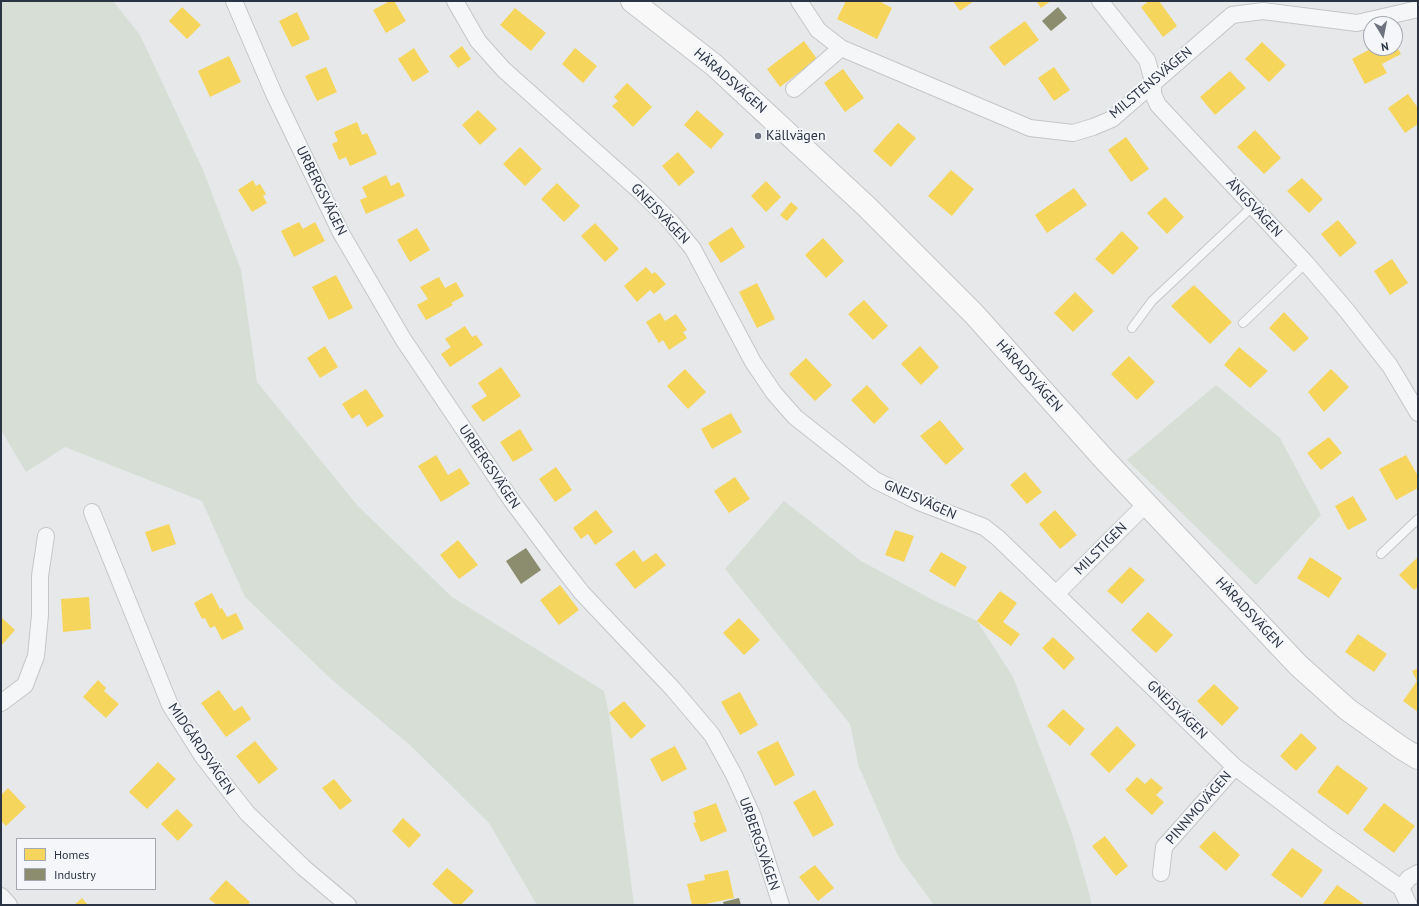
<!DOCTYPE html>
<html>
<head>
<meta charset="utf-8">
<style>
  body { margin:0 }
  #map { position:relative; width:1419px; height:906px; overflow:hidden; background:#e6e8ea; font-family:"PT Sans",sans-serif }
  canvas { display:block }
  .frame { position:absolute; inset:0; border:2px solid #2b3445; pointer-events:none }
  .legend { position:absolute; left:16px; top:838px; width:140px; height:52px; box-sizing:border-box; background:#f4f6f9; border:1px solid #a4a8b1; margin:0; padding:5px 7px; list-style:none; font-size:12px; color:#2b3445 }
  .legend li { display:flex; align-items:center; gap:8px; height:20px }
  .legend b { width:20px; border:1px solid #a4a8b1 }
  .north { position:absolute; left:1363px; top:16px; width:40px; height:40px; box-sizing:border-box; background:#f4f6f9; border:1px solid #a4a8b1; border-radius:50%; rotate:170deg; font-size:11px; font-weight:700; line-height:16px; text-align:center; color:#2b3445 }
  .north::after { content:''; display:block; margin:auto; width:14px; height:18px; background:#6c737f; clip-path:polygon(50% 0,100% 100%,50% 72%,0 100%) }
</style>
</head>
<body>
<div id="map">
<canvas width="1419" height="906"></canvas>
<div class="frame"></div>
<ul class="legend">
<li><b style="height:11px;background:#f6d55c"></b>Homes</li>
<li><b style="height:11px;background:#8c8c6e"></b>Industry</li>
</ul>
<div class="north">N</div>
</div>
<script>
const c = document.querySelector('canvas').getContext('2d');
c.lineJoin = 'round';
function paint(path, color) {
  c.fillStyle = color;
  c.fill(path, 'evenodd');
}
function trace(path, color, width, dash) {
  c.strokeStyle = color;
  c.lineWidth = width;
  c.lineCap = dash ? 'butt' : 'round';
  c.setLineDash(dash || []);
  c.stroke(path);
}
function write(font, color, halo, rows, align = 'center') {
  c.font = font + ' "PT Sans",sans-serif';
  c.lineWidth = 4;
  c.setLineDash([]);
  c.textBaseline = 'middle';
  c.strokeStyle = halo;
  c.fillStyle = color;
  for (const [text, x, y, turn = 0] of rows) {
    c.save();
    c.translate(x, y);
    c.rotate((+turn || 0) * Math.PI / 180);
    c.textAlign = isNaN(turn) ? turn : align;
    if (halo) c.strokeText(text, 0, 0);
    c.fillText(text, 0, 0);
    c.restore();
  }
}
paint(new Path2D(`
  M1 1H113L140 35 203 170 241 270 257 382 357 505 452 597 604 691 609 714 634 905H537L489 823 411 746 330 678 245 597 202 501 65 447 26 472 1 430Z
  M1216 385 1280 438 1321 515 1256 585 1127 460Z
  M784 501 861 561 933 600 977 621 1013 677 1071 830 1090 896 1091 905H934L898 856 859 767 850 724 725 569Z`), '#d6ded6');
paint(new Path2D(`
  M390 1H394L406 21 386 33 373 10Z
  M846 1H879L892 8 877 39 837 19Z
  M953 1H974L960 11Z
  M1036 1H1051L1041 8Z
  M1149 1H1159L1177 26 1163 37 1141 7Z
  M182 7 201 25 187 39 169 21Z
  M515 8 546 33 531 51 500 25Z
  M297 12 310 39 292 47 279 21Z
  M1025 21 1039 40 1004 66 989 47Z
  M804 41 817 59 780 87 767 69Z
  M1262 42 1286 65 1269 82 1245 59Z
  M1395 44 1401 54 1382 64 1387 73 1365 84 1352 59 1372 48H1395Z
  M462 46 471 59 458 68 449 56Z
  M414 48 429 72 413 82 398 59Z
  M575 48 597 66 583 83 562 64Z
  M229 56 241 82 210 97 198 71Z
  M326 67 337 92 317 101 305 76Z
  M1054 67 1070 90 1054 101 1038 78Z
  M843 69 864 98 845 112 824 83Z
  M1230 71 1246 88 1215 115 1200 97Z
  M627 83 652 107 633 127 612 106 618 101 614 97Z
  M1408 94 1418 108V124L1405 133 1388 108Z
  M478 110 497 129 480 145 462 125Z
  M697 110 724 134 711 149 684 125Z
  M357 122 362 135 367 133 377 154 350 166 346 157 339 160 332 144 338 141 334 132Z
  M898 123 916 138 891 167 873 151Z
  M1255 130 1281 158 1264 174 1237 147Z
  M1126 137 1149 169 1131 182 1108 150Z
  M520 147 542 169 525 186 503 164Z
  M678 152 695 172 679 186 662 166Z
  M951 170 974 189 952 216 928 196Z
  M386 175 391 186 399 182 405 196 366 214 360 200 367 197 362 187Z
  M1302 178 1323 199 1309 213 1287 191Z
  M253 180 256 186 260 184 266 194 263 196 267 203 252 212 238 190Z
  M766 181 781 197 766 212 751 196Z
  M557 183 580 206 564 222 541 199Z
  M1074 188 1087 205 1047 233 1035 215Z
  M1165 197 1184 217 1167 234 1147 213Z
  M791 202 798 208 787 221 780 215Z
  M1338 220 1357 243 1340 257 1321 234Z
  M299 222 303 229 315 222 325 241 294 257 281 231Z
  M595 223 619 249 605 262 581 236Z
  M732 227 745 247 721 263 708 243Z
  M417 228 430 250 410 262 397 240Z
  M1122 231 1139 248 1113 275 1095 259Z
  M823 238 844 261 826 278 805 255Z
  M1392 259 1408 283 1390 295 1374 271Z
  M646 267 652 274 655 272 666 284 654 294 650 290 637 302 624 286Z
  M336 275 353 308 329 320 312 287Z
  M439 277 445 288 456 282 464 296 451 303 453 305 426 320 417 305 428 299 420 287Z
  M757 283 775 319 757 328 739 292Z
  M1194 285 1232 322 1210 344 1171 306Z
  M1075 292 1094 311 1073 332 1054 313Z
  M864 300 888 326 873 340 848 314Z
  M1284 312 1309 338 1294 352 1269 328Z
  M660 313 665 321 676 314 687 330 683 332 687 338 669 350 663 340 659 343 646 322Z
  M465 326 472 337 476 335 483 345 450 367 441 354 451 347 445 339Z
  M325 346 338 367 320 378 307 358Z
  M920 346 939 367 921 385 901 364Z
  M1239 347 1268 371 1250 388 1224 365Z
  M1129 356 1155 382 1137 400 1111 374Z
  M806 358 832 385 815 401 789 374Z
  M501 367 521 396 483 422 471 406 487 396 478 383Z
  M685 369 706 392 688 409 667 386Z
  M1331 369 1349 387 1324 412 1308 392Z
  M867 385 889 409 874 424 851 400Z
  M366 389 384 416 367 427 359 414 352 419 342 404Z
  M731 413 742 432 712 449 701 429Z
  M940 420 964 449 946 465 920 436Z
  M520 429 533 450 513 462 500 442Z
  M1329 437 1342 453 1321 470 1307 453Z
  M436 455 448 475 460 468 470 484 441 502 418 466Z
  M1406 455 1418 476V488L1396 500 1379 469Z
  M556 467 572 490 555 502 539 479Z
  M1025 472 1042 492 1027 504 1010 485Z
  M735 477 750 499 729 513 714 491Z
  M1353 496 1367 520 1348 530 1335 506Z
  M596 510 613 532 595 545 588 534 581 539 573 528Z
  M1055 510 1077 535 1060 549 1039 524Z
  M169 524 176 544 152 552 145 532Z
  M895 530 914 536 904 562 885 555Z
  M458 540 478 565 459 579 440 555Z
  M634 550 643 562 656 553 666 565 635 589 615 564Z
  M941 552 967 567 955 587 929 571Z
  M1310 557 1342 578 1329 598 1297 578Z
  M1418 557V587L1414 590 1399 575Z
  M1130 567 1145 580 1122 604 1107 591Z
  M560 585 579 610 559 625 540 600Z
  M1000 591 1017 603 1003 622 1020 634 1011 646 977 621Z
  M212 593 220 609 222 608 227 617 236 613 244 629 222 640 215 626 210 628 205 618 202 619 194 603Z
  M89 597 91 629 63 632 61 599Z
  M1148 612 1173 635 1156 653 1131 630Z
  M1 617 15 630 1 646Z
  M739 618 760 640 744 655 723 633Z
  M1358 634 1387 654 1374 672 1345 652Z
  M1053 637 1075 658 1064 670 1042 648Z
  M1418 668V712L1403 701 1417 681 1412 671Z
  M98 680 106 688 104 691 119 704 106 718 83 697Z
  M1214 684 1239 708 1222 726 1197 701Z
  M219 690 234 711 242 706 251 719 226 737 201 703Z
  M740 692 758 725 740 735 721 702Z
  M624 701 646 726 631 739 609 713Z
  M1063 709 1085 729 1070 746 1047 726Z
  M1117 726 1136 745 1109 773 1090 754Z
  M1301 733 1317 748 1296 771 1280 756Z
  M255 741 278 769 259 784 236 756Z
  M778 741 795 775 775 786 757 752Z
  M675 746 687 769 662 782 650 759Z
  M158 762 176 779 147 809 129 792Z
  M1337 765 1368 788 1348 815 1317 792Z
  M1137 777 1145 784 1151 778 1163 788 1156 795 1164 802 1152 815 1125 790Z
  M334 779 352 801 340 810 322 788Z
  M8 788 26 807 6 826 1 821V795Z
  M815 790 834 825 813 837 793 802Z
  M716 803 727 831 701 842 693 823 696 822 693 812Z
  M1384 803 1415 826 1394 853 1363 830Z
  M177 809 193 825 178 841 161 824Z
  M403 818 421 835 409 848 392 831Z
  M1214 831 1240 855 1226 871 1199 847Z
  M1105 836 1128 866 1116 876 1092 846Z
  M1292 848 1323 870 1302 898 1271 875Z
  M815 865 834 888 818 901 799 877Z
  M447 868 474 891 461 905H455L432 884Z
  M728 870 734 898 701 905H692L687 884 705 880 704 875Z
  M226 880 250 902 248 905H217L209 899Z
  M1337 885 1353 896 1365 905H1322Z
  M82 898 88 905H74Z`), '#f6d55c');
paint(new Path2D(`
  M1058 7 1067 18 1051 31 1042 21Z
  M526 548 541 570 521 584 506 561Z
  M739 898 741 905H724L723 902Z`), '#8c8c6e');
const lane = new Path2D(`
  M1243 323 1306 263
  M1132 328 1152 301 1252 207
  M1381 554 1418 519`);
const street = new Path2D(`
  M234 1 274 94 341 233 403 339 512 501 557 561 582 593 673 689 712 735 734 775 753 817 781 905
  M455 1 478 41 504 70 642 193 671 222 693 249 753 362 774 393 795 417 875 480 919 502 984 527 998 538 1235 767 1324 834 1401 888 1409 905
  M799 1 818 30 841 48 1030 128 1073 133 1093 127 1112 119 1232 15 1263 11 1357 23 1418 9
  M1100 1 1147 60 1153 81V94L1158 105 1306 263 1347 311 1390 366 1418 413
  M794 89 841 48
  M92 512 170 705 203 757 247 813 304 868 348 905
  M1056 594 1146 504
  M1 703 25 685 36 656 40 615V576L46 536
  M1161 873 1164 847 1235 767
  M1401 888 1409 878 1418 873
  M1 896 9 905`);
const secondary = new Path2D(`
  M632 1 714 65 867 207 974 314 1103 458 1298 665 1347 709 1400 747 1418 758`);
trace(lane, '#c4c6c8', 10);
trace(street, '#c4c6c8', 18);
trace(secondary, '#c4c6c8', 24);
trace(lane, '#f5f6f7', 8);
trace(street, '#f5f6f7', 16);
trace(secondary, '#f8f8f8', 22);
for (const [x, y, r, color] of [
  [758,136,4,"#6c737f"]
]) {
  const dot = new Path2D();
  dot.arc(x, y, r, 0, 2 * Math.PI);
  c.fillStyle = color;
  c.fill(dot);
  trace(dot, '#f4f6f9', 1.5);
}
write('14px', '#2b3445', '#f4f6f9', [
  ["HÄRADSVÄGEN",730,81,41],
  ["MILSTENSVÄGEN",1151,83,-40],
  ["URBERGSVÄGEN",321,191,64],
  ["ÄNGSVÄGEN",1254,208,47],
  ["GNEJSVÄGEN",660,214,46],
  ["HÄRADSVÄGEN",1029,376,48],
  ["URBERGSVÄGEN",489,467,56],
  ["GNEJSVÄGEN",920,500,24],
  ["MILSTIGEN",1101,549,-45],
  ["HÄRADSVÄGEN",1249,613,47],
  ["GNEJSVÄGEN",1177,710,44],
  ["MIDGÅRDSVÄGEN",201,749,56],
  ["PINNMOVÄGEN",1199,808,-49],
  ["URBERGSVÄGEN",759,844,71]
]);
write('14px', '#2b3445', '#f4f6f9', [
  ["Källvägen",766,136]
], 'left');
</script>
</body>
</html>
